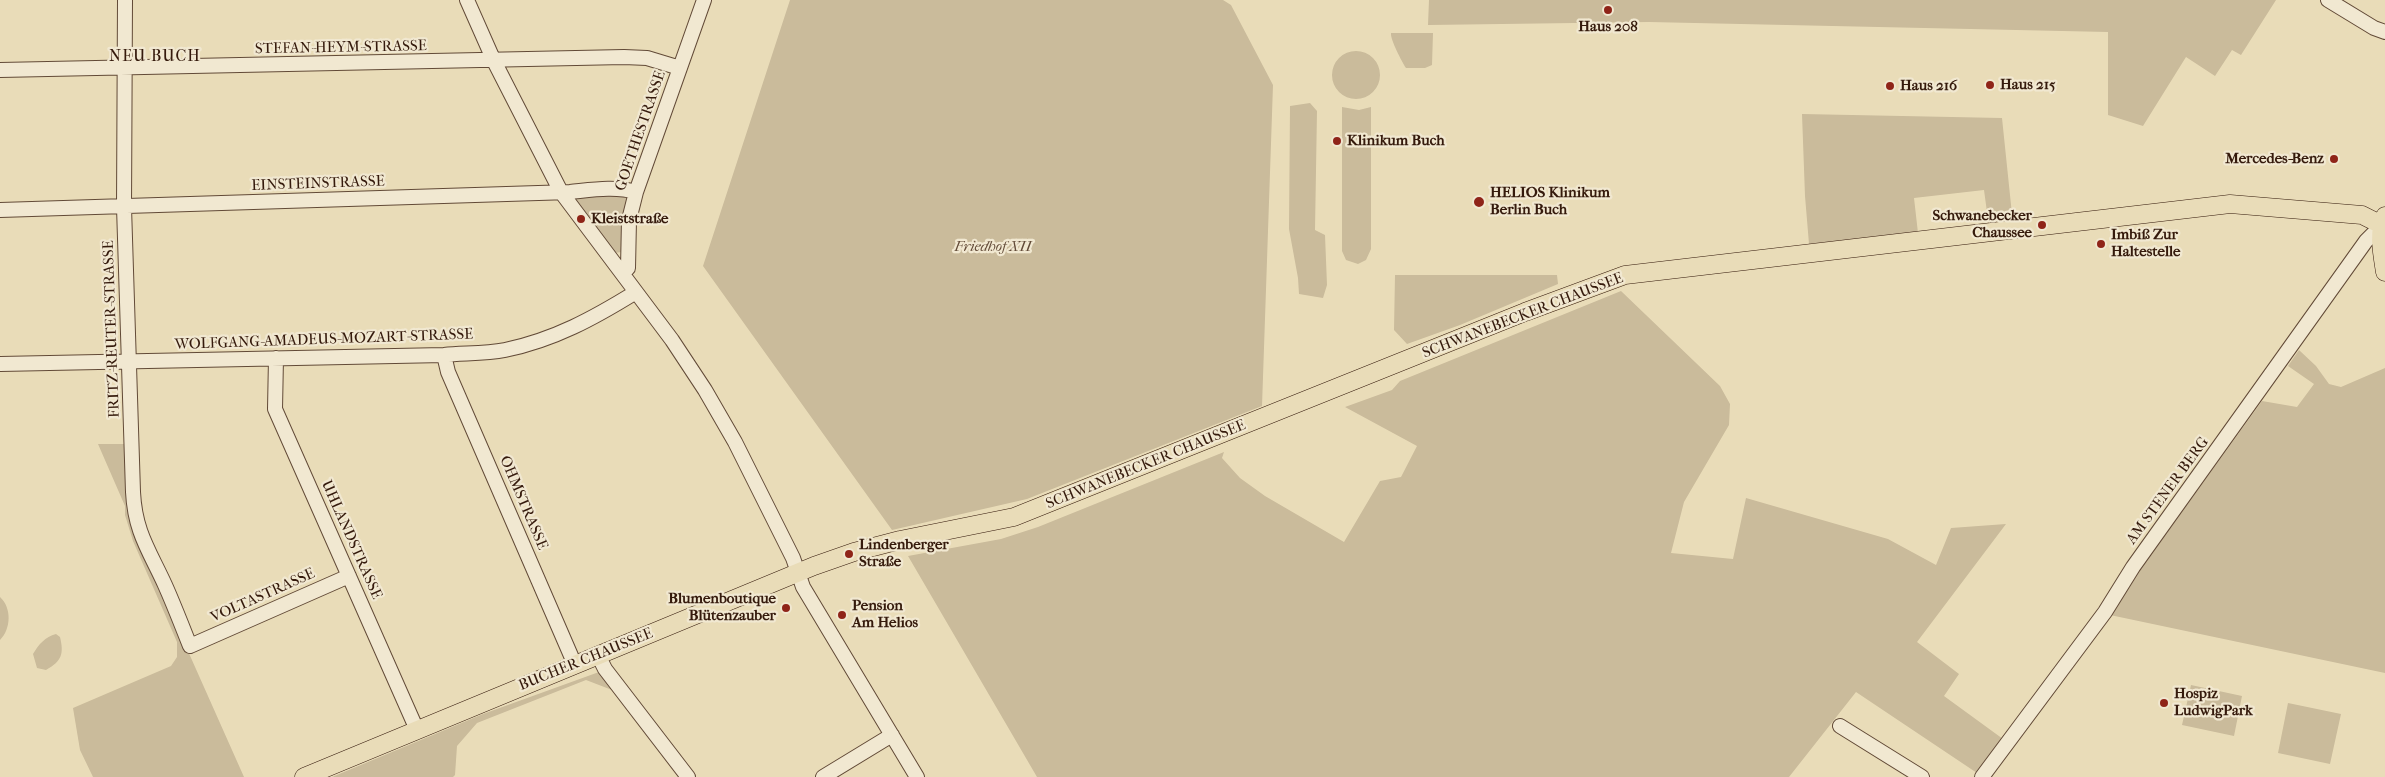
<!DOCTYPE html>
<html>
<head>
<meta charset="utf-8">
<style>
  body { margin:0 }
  canvas { display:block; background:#e9dcb8 }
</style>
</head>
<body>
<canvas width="2385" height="777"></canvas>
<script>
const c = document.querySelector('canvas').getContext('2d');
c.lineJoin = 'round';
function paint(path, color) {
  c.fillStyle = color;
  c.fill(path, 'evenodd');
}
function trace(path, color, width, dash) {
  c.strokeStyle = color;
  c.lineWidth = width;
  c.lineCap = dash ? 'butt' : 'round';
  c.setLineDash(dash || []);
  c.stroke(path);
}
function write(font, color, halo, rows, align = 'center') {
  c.font = font + ' "IM FELL French Canon",serif';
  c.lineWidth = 4.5;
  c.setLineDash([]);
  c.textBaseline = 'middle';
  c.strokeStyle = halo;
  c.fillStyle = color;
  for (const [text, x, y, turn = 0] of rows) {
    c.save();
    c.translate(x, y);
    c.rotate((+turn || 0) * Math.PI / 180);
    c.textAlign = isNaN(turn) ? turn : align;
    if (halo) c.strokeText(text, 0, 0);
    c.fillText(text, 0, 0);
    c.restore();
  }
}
paint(new Path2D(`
  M790 0H1223L1231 5 1273 85 1262 406 1027 499 892 530 703 266Z
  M1429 0H2276L2241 55 2232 50 2215 76 2186 57 2143 126 2108 115V21V32L1649 22 1428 25Z
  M1391 33H1433L1432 65 1425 68H1406C1402 62 1390 39 1391 33Z
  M1332 75a24 24 0 1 1 48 0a24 24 0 1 1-48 0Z
  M1310 103 1317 111 1315 230 1325 235 1327 285 1323 298 1299 294 1298 278 1289 229 1290 106Z
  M1342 107 1359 110 1371 107V249L1366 260 1358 264 1346 260 1342 251Z
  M1802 114 2002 118 2013 224 1989 227 1984 190 1914 198 1918 233 1809 244 1805 196Z
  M633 193 622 252 614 253 575 199 576 197Z
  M1395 275H1557L1558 284 1460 325 1407 344 1394 330Z
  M1621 291 1720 386 1730 404 1729 425 1684 502 1671 553 1733 559 1746 498 1888 539 1936 565 1951 528 2006 524 1917 642 1959 674 1944 696 2003 739 1977 773 1856 692 1789 777H1037L908 556 1001 539 1038 527 1224 452 1222 458 1240 478 1265 496 1344 542 1380 481 1401 477 1417 446 1345 407 1392 390 1400 381Z
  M2299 350 2316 366 2329 384 2341 387 2385 368V673L2110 615 2138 573 2262 401 2297 407 2314 384 2288 366Z
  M98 444H128L135 532 244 777H93L80 750 73 708 171 666 177 657V642L133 541 125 515V506Z
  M0 597C12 608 11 629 0 640Z
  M56 634 60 637C64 654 62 661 46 670L37 668 33 654C39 644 45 637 56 634Z
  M599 672 612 690 586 680 477 723 457 746 455 775 453 777H332L483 714Z
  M2191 685 2242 696 2234 736 2182 725Z
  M2288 703 2341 714 2330 764 2278 753Z`), '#cabb9b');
const minor = new Path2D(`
  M125 0 124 207 133 492C135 532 149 550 165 585 174 605 182 626 190 646L349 576
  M467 0 494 61 561 192 672 340 705 390 735 442 793 558 803 587 917 777
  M2328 0 2374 28 2385 32
  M0 70 624 57 647 58 680 68
  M0 210 570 192C591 190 615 186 636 192
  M622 273 628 268 629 220 636 192 704 0
  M444 355 448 372 575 665
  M276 358 275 409 417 730
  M0 364 444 355C463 353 485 354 505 350 554 340 594 318 636 292
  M598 655 605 669 688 777
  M1840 726 1922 777
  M823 777 892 735
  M1982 777 2105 612 2133 567 2366 241 2382 225`);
const major = new Path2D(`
  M2385 216C2378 234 2382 253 2385 272
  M304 777 814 566 854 552 900 540 1014 517 1525 312 1625 275 2230 204 2362 215 2382 225`);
trace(minor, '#624a37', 16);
trace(major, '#351a0c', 19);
trace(minor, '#f1e8d1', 14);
trace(major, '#e9dcb8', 18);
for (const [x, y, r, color] of [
  [1608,10,5,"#8f2418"],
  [1990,85,5,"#8f2418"],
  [1890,86,5,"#8f2418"],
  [1337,141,5,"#8f2418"],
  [2334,159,5,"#8f2418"],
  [1479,202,6,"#8f2418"],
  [581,219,5,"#8f2418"],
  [2042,225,5,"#8f2418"],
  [2101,244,5,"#8f2418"],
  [849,554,5,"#8f2418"],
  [786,608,5,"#8f2418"],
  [842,615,5,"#8f2418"],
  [2164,703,5,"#8f2418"]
]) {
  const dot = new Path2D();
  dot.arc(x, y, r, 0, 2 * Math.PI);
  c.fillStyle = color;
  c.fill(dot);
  trace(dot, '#f1e8d1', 2);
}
write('bold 15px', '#351a0c', '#f1e8d1', [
  ["Haus 208",1608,27,"center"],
  ["Haus 215",2000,85],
  ["Haus 216",1900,86],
  ["Klinikum Buch",1347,141],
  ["Mercedes-Benz",2324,159,"right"],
  ["HELIOS Klinikum",1490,193],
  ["Berlin Buch",1490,210],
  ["Schwanebecker",2032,216,"right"],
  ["Chaussee",2032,233,"right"],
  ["Kleiststraße",591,219],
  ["Imbiß Zur",2111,235],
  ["Haltestelle",2111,252],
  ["Lindenberger",859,545],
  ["Straße",859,562],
  ["Blumenboutique",776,599,"right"],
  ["Blütenzauber",776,616,"right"],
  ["Pension",852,606],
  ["Am Helios",852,623],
  ["Hospiz",2174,694],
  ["LudwigPark",2174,711]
], 'left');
write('15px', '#351a0c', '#f1e8d1', [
  ["STEFAN-HEYM-STRASSE",341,48,-1],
  ["GOETHESTRASSE",641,131,-71],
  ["EINSTEINSTRASSE",318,184,-2],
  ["SCHWANEBECKER CHAUSSEE",1523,316,-21],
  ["FRITZ-REUTER-STRASSE",112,329,-92],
  ["WOLFGANG-AMADEUS-MOZART-STRASSE",324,340,-2],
  ["SCHWANEBECKER CHAUSSEE",1146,465,-22],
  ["AM STENER BERG",2168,491,-54],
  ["OHMSTRASSE",523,503,67],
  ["UHLANDSTRASSE",351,540,66],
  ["VOLTASTRASSE",263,596,-24],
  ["BUCHER CHAUSSEE",586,660,-22]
]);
write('italic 15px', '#624a37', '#f1e8d1', [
  ["Friedhof XII",993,247]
]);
c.letterSpacing = '1px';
write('16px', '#351a0c', '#f1e8d1', [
  ["NEU BUCH",155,57]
]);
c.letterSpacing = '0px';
</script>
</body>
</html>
